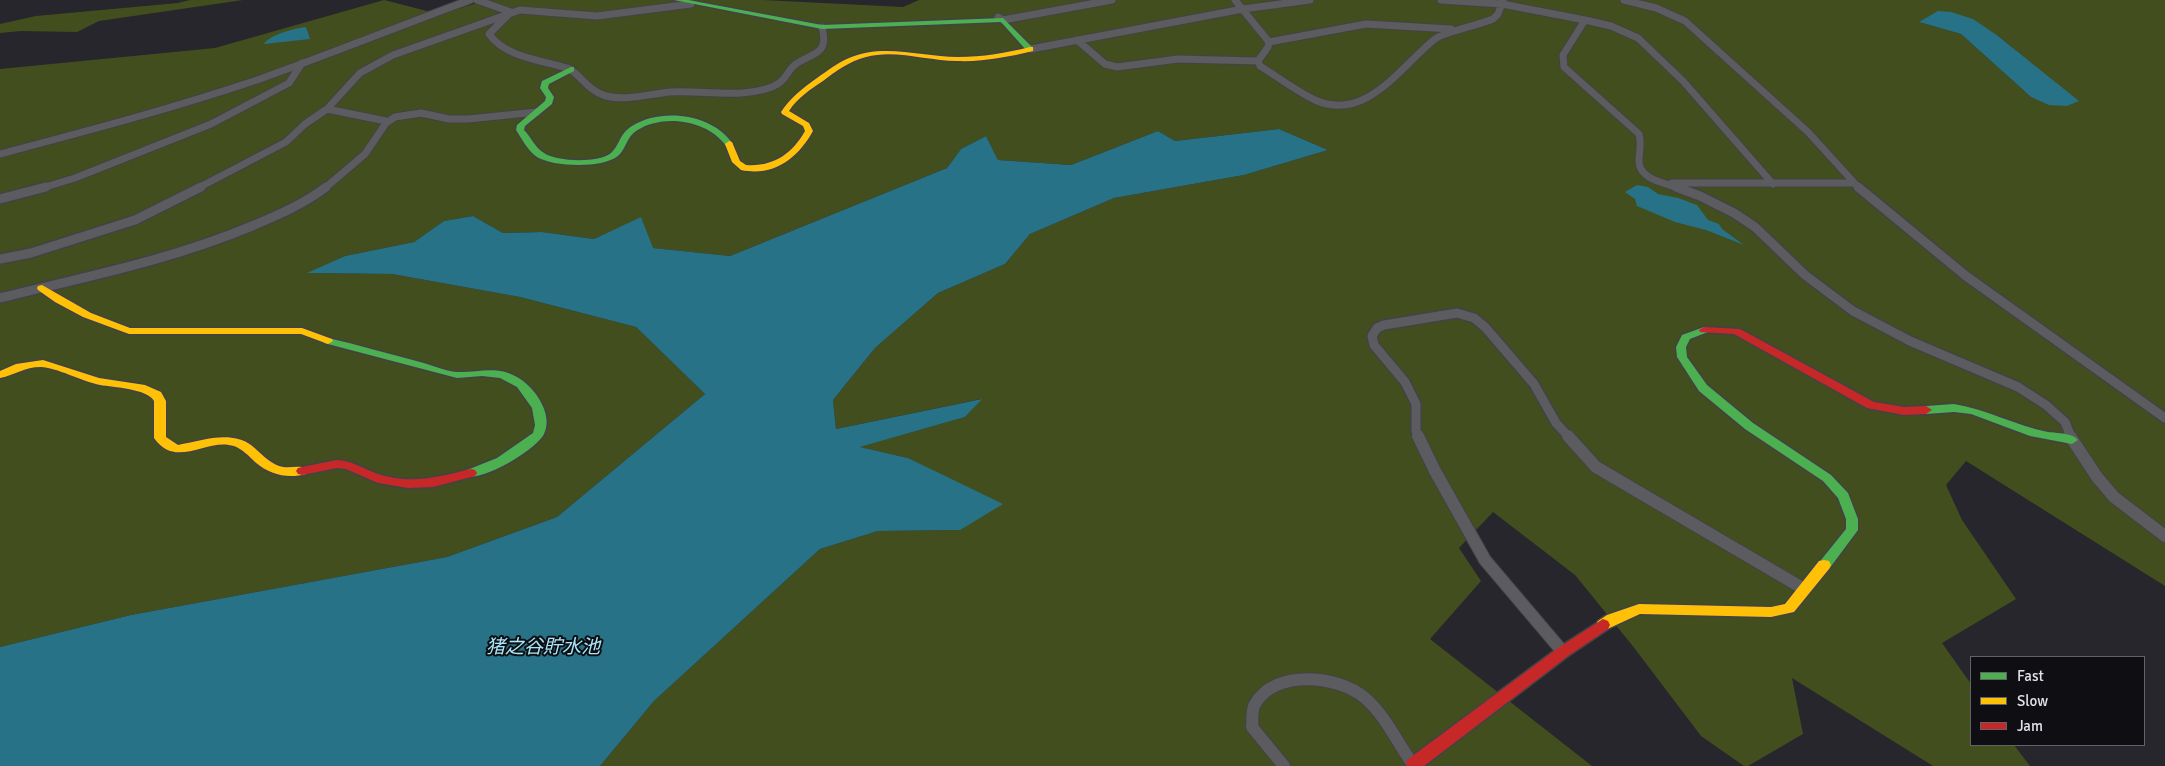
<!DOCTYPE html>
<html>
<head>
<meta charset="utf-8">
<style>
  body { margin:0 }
  #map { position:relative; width:2165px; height:766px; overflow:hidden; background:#27262d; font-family:Signika,sans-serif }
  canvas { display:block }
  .legend { position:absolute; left:1970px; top:656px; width:175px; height:90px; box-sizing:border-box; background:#0e0e13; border:1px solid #626269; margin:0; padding:6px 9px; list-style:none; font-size:15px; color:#e1e1e9 }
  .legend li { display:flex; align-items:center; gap:10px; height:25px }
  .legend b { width:25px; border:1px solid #626269 }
</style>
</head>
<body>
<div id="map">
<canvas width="2165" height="766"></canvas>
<ul class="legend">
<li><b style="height:6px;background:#4caf50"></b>Fast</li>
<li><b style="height:6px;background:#ffc107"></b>Slow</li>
<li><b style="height:6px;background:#c62828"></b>Jam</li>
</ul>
</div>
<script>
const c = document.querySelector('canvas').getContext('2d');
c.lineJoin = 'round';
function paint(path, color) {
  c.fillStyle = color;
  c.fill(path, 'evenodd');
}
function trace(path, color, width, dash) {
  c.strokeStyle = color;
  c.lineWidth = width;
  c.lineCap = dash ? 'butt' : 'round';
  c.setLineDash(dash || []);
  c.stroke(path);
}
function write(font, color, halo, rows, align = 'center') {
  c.font = font + ' Signika,"Noto Sans JP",sans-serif';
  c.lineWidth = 4;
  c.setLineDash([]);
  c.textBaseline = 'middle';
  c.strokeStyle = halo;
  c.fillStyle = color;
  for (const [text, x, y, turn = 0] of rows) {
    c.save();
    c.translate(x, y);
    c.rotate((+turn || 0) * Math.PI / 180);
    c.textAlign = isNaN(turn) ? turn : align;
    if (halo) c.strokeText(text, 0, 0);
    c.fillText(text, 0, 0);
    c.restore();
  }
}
paint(new Path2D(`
  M190 0H243L99 21 77 32 21 31 0 33V24L36 16 178 3Z
  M384 0 427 11 457 9 488 0H763L903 7 919 0H2165V586L1966 461 1946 485 1962 520 2016 599 1942 643 1971 684V745H2014L2030 766H1933L1792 678 1803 734 1748 766H1744L1701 736 1632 645 1575 575 1493 512 1459 548 1481 581 1430 639 1592 766H600L654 701 820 549 878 531 960 530 931 470 908 458 859 447 965 417 981 399 836 429 833 400 875 348 938 293 1005 264 1030 234 1114 198 1244 175 1328 150 1279 129 1175 141 1158 131 1071 165 998 160 986 136 961 149 947 168 730 256 652 248 641 218 594 239 542 232 503 233 473 216 444 221 414 242 345 256 309 273 392 274 520 297 636 327 705 394 557 517 447 557 131 615 0 647V69L215 48ZM1919 22 1998 36 2078 101 2031 97 1961 34Z`), '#424e1d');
paint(new Path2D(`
  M1938 11 1951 12 1973 19 1998 36 2079 101 2067 106 2049 105 2031 97 1961 34 1919 22Z
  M306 27 310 39 264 44C269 35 295 28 306 27Z
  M1279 129 1328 150 1244 175 1114 198 1030 234 1005 264 938 293 875 348 833 400 836 429 982 399 965 417 860 447 908 458 1003 504 960 530 878 531 820 549 654 701 600 766H0V647L131 615 447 557 557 517 705 394 636 327 520 297 392 274 307 273 345 256 414 242 444 221 473 216 503 233 542 232 594 239 641 217 653 248 730 256 947 168 961 149 986 136 998 160 1071 165 1158 131 1175 141Z
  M1637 185 1648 187 1658 194 1678 198 1697 205 1708 220 1719 224 1722 229 1744 245 1706 230 1675 222 1637 206 1635 199 1625 192Z`), '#277286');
const streetFar2 = new Path2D(`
  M477 0 511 12
  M1235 0 1269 42 1268 47 1258 61 1260 66C1278 77 1296 91 1315 100 1366 123 1401 66 1435 39 1443 32 1480 25 1493 19L1498 14 1503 0
  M1441 0 1502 4 1585 20 1611 26 1638 38 1683 81 1773 184
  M1624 0 1656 8 1685 21 1808 132 1859 188
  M509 14 489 34C506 58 542 60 567 68 578 71 587 91 606 96 627 101 649 94 670 92 704 90 739 99 772 87 787 81 787 70 796 64 814 52 829 55 822 27
  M998 17 1003 20 1112 0
  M1585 20 1563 55 1564 67 1639 134C1642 144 1639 151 1639 161 1639 180 1666 183 1679 188
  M1077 40 1105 64 1117 67 1178 59 1258 61
  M1269 42 1366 24 1451 29
  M1031 49 1243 9 1310 0
  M327 109 386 121
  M0 154C87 131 174 108 260 79 330 54 400 26 470 0
  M1672 183H1853
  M42 188 75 178 211 124 289 83 302 63
  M198 188 286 142 305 124 327 109 360 73 393 55 520 10 597 16 691 4
  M325 188 365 154 386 123 395 117 421 113 449 119H468L537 112`);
const streetFar1 = new Path2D(`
  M1676 187 1700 196 1734 213 1755 227 1805 275 1853 311 1910 341 2018 387 2046 405 2065 422 2071 437
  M1858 187 1966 276 2165 418
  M0 199 46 187
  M0 259 31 253 135 220 201 187
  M0 298C85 277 171 260 252 226 278 215 304 204 326 187
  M1419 437 1416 431V404L1405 382 1374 345 1372 336 1377 328 1384 325 1457 313 1474 318 1485 327 1534 384 1556 423 1569 437`);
const street = new Path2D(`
  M1418 436 1435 471 1485 560 1563 652
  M1568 436 1596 467 1804 589
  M2070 436 2097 477 2114 497 2165 536
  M1284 766 1252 727C1253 720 1251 711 1255 704 1275 669 1338 675 1365 698 1386 716 1398 744 1414 766`);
const fast = new Path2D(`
  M674 0H688L822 25 1003 18 1034 49 1027 51 1001 22 822 29Z
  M571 67H574V71L549 84 548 88 554 97 552 104 525 126 524 130C531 137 535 148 544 153 557 162 599 163 611 153 620 145 619 134 632 126 662 107 713 114 733 144L729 147 726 146C708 120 663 113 636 131 627 137 626 148 619 155 604 169 553 167 537 157 528 151 522 139 516 130L517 125 545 101 546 97 540 88 542 81Z
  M1704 327 1709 330 1708 332 1690 339 1686 347 1687 357 1707 385 1753 423 1831 475 1848 493 1858 519V530L1829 569 1824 570 1819 569 1817 565 1846 529V519L1838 498 1823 481 1745 429 1699 391 1677 357 1676 347 1682 335Z
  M328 338C359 345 389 354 420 362 432 365 445 371 457 372 478 373 496 365 517 377 534 386 554 414 544 434 537 449 484 481 467 476L465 473 467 470 497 458 533 433 535 425 532 408 517 387 500 378 482 376 457 378 324 343 323 341 324 339Z
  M1954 404C1987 409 2016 426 2048 432 2057 433 2073 433 2078 440L2072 444 2030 436 1971 414 1954 412 1926 414 1920 410 1926 406Z`);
const slow = new Path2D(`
  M1030 47H1033V51C1008 57 983 62 957 61 928 61 895 49 866 57 850 61 836 71 823 81 811 89 797 98 789 111L809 123 813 131C798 158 774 177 741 170L732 162 725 144 729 141 732 142 740 161 746 165C773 167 792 154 805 131L803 126 782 114 781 112C790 98 803 88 817 78 827 71 837 63 849 58 884 43 922 57 958 57 983 57 1006 53 1030 47Z
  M42 285 91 313 130 328H302L332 339 333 341 328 344 301 334H129L83 317 55 302 38 290 37 288 38 286Z
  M43 360 99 378 145 385 161 392 166 401V437L178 445C201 441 230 430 251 445 260 452 268 462 279 466 288 469 297 465 306 468L308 471 306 474C288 479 270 475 255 462 249 456 242 449 234 446 207 437 176 470 154 438V401C148 389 113 387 100 385 84 382 55 367 41 367 24 367 15 375 0 378V371L16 364Z
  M1824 560 1829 561 1831 565 1829 569 1794 612 1771 617 1640 614 1603 631 1598 629 1596 625 1598 621 1607 615 1639 604 1771 607 1785 604 1819 561Z`);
const jam = new Path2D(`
  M1704 327 1740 329 1874 402 1904 407 1926 406 1932 410 1926 414 1904 415 1867 408 1734 334 1700 332 1699 330Z
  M337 460C355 461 368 472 385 476 415 484 442 476 471 469L475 470 477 473 475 476 433 487 408 488 378 483 346 469 337 468 302 475 298 474 296 471 298 468 302 467Z
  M1603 619 1608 621 1610 625 1608 629 1568 656 1424 766H1406L1407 760 1558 648Z`);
trace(streetFar2, '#434247', 9);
trace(streetFar1, '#434247', 12);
trace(street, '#434247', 14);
trace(fast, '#434247', 3);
trace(slow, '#434247', 3);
trace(jam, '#434247', 3);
trace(streetFar2, '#5b5b60', 7);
trace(streetFar1, '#5b5b60', 9);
trace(street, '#5b5b60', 12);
paint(fast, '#4caf50');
paint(slow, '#ffc107');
paint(jam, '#c62828');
write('italic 19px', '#a8e7fa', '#0e0e13', [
  ["猪之谷貯水池",543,648]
]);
</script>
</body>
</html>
